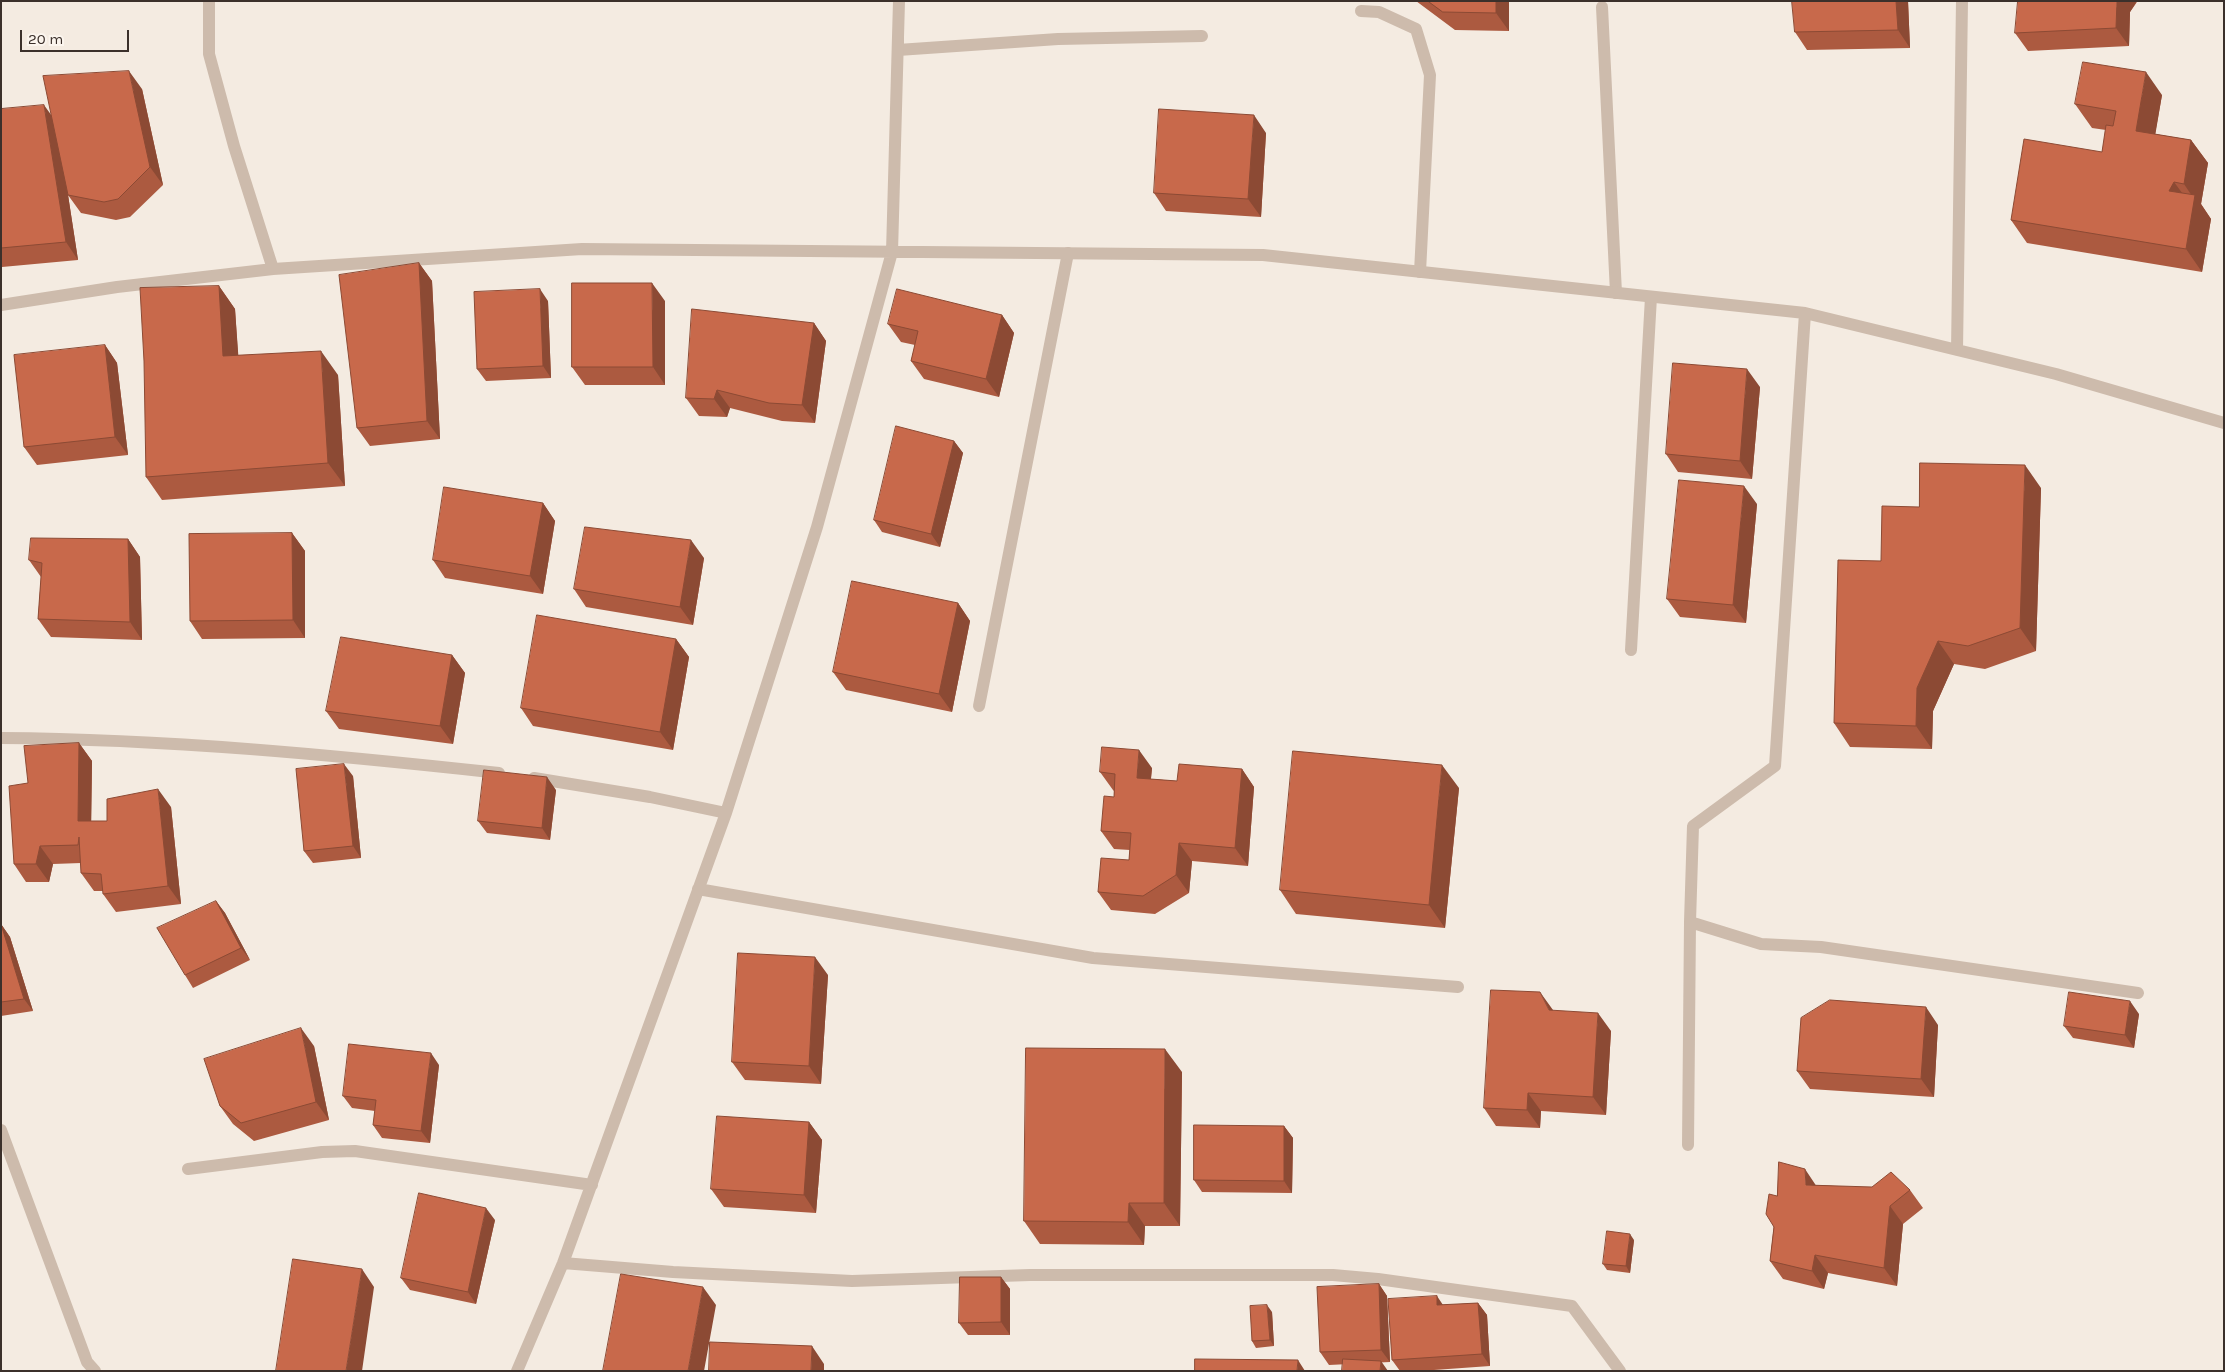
<!DOCTYPE html>
<html>
<head>
<meta charset="utf-8">
<style>
  body { margin:0 }
  #map { position:relative; width:2225px; height:1372px; overflow:hidden; background:#f4ebe1; font-family:Karla,sans-serif }
  canvas { display:block }
  .frame { position:absolute; inset:0; border:2px solid #3b302b; pointer-events:none }
  .scale { position:absolute; left:20px; top:30px; width:109px; height:22px; box-sizing:border-box; border:2px solid #3b302b; border-top:0; padding-left:6px; font-size:15px; line-height:18px; white-space:nowrap; color:#3b302b; -webkit-text-stroke:4px #fbf5ee; paint-order:stroke }
</style>
</head>
<body>
<div id="map">
<canvas width="2225" height="1372"></canvas>
<div class="frame"></div>
<div class="scale">20 m</div>
</div>
<script>
const c = document.querySelector('canvas').getContext('2d');
c.lineJoin = 'round';
function trace(path, color, width, dash) {
  c.strokeStyle = color;
  c.lineWidth = width;
  c.lineCap = dash ? 'butt' : 'round';
  c.setLineDash(dash || []);
  c.stroke(path);
}
function paint(path, color) {
  c.fillStyle = color;
  c.fill(path, 'evenodd');
}
trace(new Path2D(`
  M1602 7 1616 293
  M1361 11 1379 12 1416 29 1430 75 1420 272
  M898 39V50L1058 39 1202 36
  M1631 650 1651 297
  M979 706 1068 253`), '#cdbbac', 12);
trace(new Path2D(`
  M209 1V54L234 146 273 269
  M1 305 117 287 273 269 582 249 1263 255 1805 313 2056 374 2224 423
  M1805 313 1775 766 1693 826 1690 922 1761 944 1821 947 2138 993
  M1957 350 1962 1
  M1 738C168 739 333 755 499 773
  M534 778 650 797 726 813
  M698 889 1093 958 1458 987
  M1 1130 87 1362 95 1371
  M1688 1145 1690 922
  M188 1169 322 1152 355 1151 592 1185
  M563 1263 673 1272 852 1281 1030 1275H1333L1378 1279 1572 1306 1620 1371
  M517 1371 563 1263 726 813 817 527 892 252 899 1`), '#cdbbac', 12);
paint(new Path2D(`
  M1416 1H1509V31L1455 30Z
  M1792 1H1908L1910 48 1807 50 1795 32Z
  M2137 2 2130 12 2129 46 2028 51 2015 33Z
  M142 89 163 185 130 217 116 220 81 213 68 195 78 260 2 267 1 109 51 115Z
  M2162 95 2155 134 2191 140 2208 163 2201 204 2211 219 2202 272 2027 243 2011 220 2102 152 2106 130 2092 128 2075 104Z
  M1266 133 1261 217 1166 211 1154 193Z
  M419 263 432 281 440 439 370 446 357 428Z
  M219 286 235 309 238 355 338 375 345 486 162 500 146 477Z
  M548 301 551 378 486 381 477 369Z
  M665 301V385H585L572 367Z
  M1002 315 1014 333 999 397 924 379 911 361 915 345 901 342 888 324Z
  M814 323 826 341 815 423 782 421 730 408 727 417 699 416 686 398Z
  M105 345 117 363 128 455 37 465 24 447Z
  M1760 387 1752 479 1678 472 1666 454Z
  M954 441 963 453 940 547 882 532 874 520Z
  M2041 488 2036 651 1985 669 1954 664 1933 711 1932 749 1850 747 1834 723 1881 561 1919 507Z
  M543 503 555 521 543 594 445 578 433 560Z
  M1757 504 1746 623 1680 617 1667 599Z
  M292 533 305 551V638L202 639 190 621Z
  M128 539 140 557 142 640 51 637 38 619 41 577 29 560Z
  M704 558 693 625 586 607 574 589Z
  M958 603 970 621 952 712 846 690 833 672Z
  M676 639 689 657 673 750 533 726 521 708Z
  M452 655 465 673 453 744 339 729 326 711Z
  M79 743 92 761 91 821H107L171 807 181 904 116 912 103 894V891H94L81 873V863L53 864 49 882H26L14 864 28 783Z
  M1152 768 1151 779 1177 781 1242 769 1254 787 1248 866 1192 861 1189 893 1155 914 1111 910 1098 892 1129 860 1130 850 1114 849 1101 831 1114 797V791L1113 790 1100 772Z
  M353 776 361 858 313 863 304 851Z
  M1459 788 1445 928 1296 914 1280 890Z
  M556 790 550 840 487 833 478 821Z
  M216 901 225 913 250 960 193 988 185 975Z
  M1 924 10 937 33 1011 1 1016Z
  M828 975 821 1084 745 1080 732 1062Z
  M1553 1011 1611 1031 1606 1115 1541 1111 1540 1128 1496 1126 1484 1108Z
  M2139 1014 2134 1048 2073 1038 2064 1026Z
  M1938 1025 1934 1097 1810 1089 1797 1071Z
  M314 1046 329 1120 254 1141 233 1124 220 1106Z
  M439 1065 430 1143 382 1138 373 1125 375 1111 352 1108 343 1096Z
  M1182 1072 1180 1226H1145L1144 1245 1040 1244 1024 1221Z
  M809 1122 822 1140 816 1213 724 1207 711 1189Z
  M1284 1126 1293 1138 1292 1193 1202 1192 1194 1180Z
  M1816 1185 1910 1190 1923 1208 1903 1224 1897 1286 1828 1273 1824 1289 1783 1279 1770 1261 1777 1196Z
  M495 1220 476 1304 410 1290 401 1278Z
  M1634 1240 1630 1273 1607 1270 1603 1264Z
  M1001 1277 1010 1289V1335H968L959 1323Z
  M1379 1284 1387 1296 1390 1362 1329 1365 1320 1352Z
  M1478 1303 1487 1315 1490 1366 1420 1371H1400L1392 1360 1443 1305Z
  M1272 1312 1274 1346 1256 1348 1252 1341Z`), '#ac5a40');
paint(new Path2D(`
  M1496 1H1509V31L1496 13Z
  M1896 1H1908L1910 48 1898 30Z
  M2117 1H2137L2130 12 2129 46 2116 28Z
  M129 71 142 89 163 185 150 167Z
  M2146 72 2162 95 2152 154 2136 131Z
  M44 105 57 123 78 260 66 242Z
  M1254 115 1266 133 1261 217 1248 199Z
  M2191 140 2208 163 2201 204 2211 219 2202 272 2186 249 2194 199 2184 184Z
  M2174 182 2191 205 2169 191Z
  M419 263 432 281 440 439 427 421Z
  M652 283 665 301V385L653 367Z
  M219 286 235 309 240 379 223 356Z
  M540 289 548 301 551 378 543 366Z
  M1002 315 1014 333 999 397 986 379Z
  M814 323 826 341 815 423 802 405Z
  M105 345 117 363 128 455 115 437Z
  M321 351 338 375 345 486 328 463Z
  M1747 369 1760 387 1752 479 1740 461Z
  M717 390 730 408 727 417 714 399Z
  M954 441 963 453 940 547 931 534Z
  M2025 465 2041 488 2036 651 2020 628Z
  M1744 486 1757 504 1746 623 1733 605Z
  M543 503 555 521 543 594 530 576Z
  M292 533 305 551V638L293 620Z
  M128 539 140 557 142 640 130 622Z
  M691 540 704 558 693 625 680 607Z
  M958 603 970 621 952 712 939 694Z
  M676 639 689 657 673 750 660 732Z
  M1938 641 1954 664 1933 711 1932 749 1916 726 1917 688Z
  M452 655 465 673 453 744 440 726Z
  M79 743 92 761 91 839 78 821Z
  M1139 750 1152 768 1149 796 1137 778Z
  M344 764 353 776 361 858 353 846Z
  M1442 765 1459 788 1445 928 1429 905Z
  M1242 769 1254 787 1248 866 1235 848Z
  M547 777 556 790 550 840 542 828Z
  M158 789 171 807 181 904 168 886Z
  M1179 843 1192 861 1189 893 1176 875Z
  M40 846 53 864 49 882 36 864Z
  M216 901 225 913 250 960 241 948Z
  M1 924 10 937 33 1011 24 999Z
  M815 957 828 975 821 1084 809 1066Z
  M1540 992 1553 1010 1561 1028 1549 1010Z
  M2130 1001 2139 1014 2134 1048 2125 1035Z
  M1926 1007 1938 1025 1934 1097 1921 1079Z
  M1598 1013 1611 1031 1606 1115 1593 1097Z
  M301 1028 314 1046 329 1120 316 1102Z
  M1165 1049 1182 1072 1180 1226 1164 1203Z
  M431 1053 439 1065 430 1143 421 1131Z
  M1528 1093 1541 1111 1540 1128 1527 1110Z
  M809 1122 822 1140 816 1213 804 1195Z
  M1284 1126 1293 1138 1292 1193 1284 1181Z
  M1805 1169 1817 1187 1806 1185Z
  M1129 1203 1145 1226 1144 1245 1128 1222Z
  M1890 1206 1903 1224 1897 1286 1884 1268Z
  M486 1208 495 1220 476 1304 468 1292Z
  M1630 1234 1634 1240 1630 1273 1626 1266Z
  M1815 1255 1828 1273 1824 1289 1812 1271Z
  M362 1269 374 1287 362 1371H346Z
  M1001 1277 1010 1289V1335L1001 1322Z
  M1379 1284 1387 1296 1390 1362 1381 1350Z
  M703 1287 716 1305 704 1371H688Z
  M1437 1296 1445 1308 1437 1305Z
  M1478 1303 1487 1315 1490 1366 1482 1354Z
  M1267 1305 1272 1312 1274 1346 1270 1340Z
  M812 1346 824 1364V1371H811Z
  M1298 1360 1305 1371H1297Z
  M1381 1361 1388 1371H1380Z`), '#8c4a34');
const building = new Path2D(`
  M1428 1H1496V13L1443 12Z
  M1792 1H1896L1898 30 1795 32Z
  M2018 1H2117L2116 28 2015 33Z
  M2083 62 2146 72 2136 131 2191 140 2184 184 2174 182 2169 191 2195 195 2186 249 2011 220 2024 139 2102 152 2106 125 2113 126 2116 111 2075 104Z
  M129 71 150 167 118 199 104 202 68 195 43 76Z
  M44 105 66 242 1 248V109Z
  M1159 109 1254 115 1248 199 1154 193Z
  M419 263 427 421 357 428 339 275Z
  M572 283H652L653 367H572Z
  M219 286 223 356 321 351 328 463 146 477 144 361 140 288Z
  M540 289 543 366 477 369 474 292Z
  M897 289 1002 315 986 379 911 361 918 331 888 324Z
  M692 309 814 323 802 405 769 403 717 390 714 399 686 398Z
  M105 345 115 437 24 447 14 355Z
  M1673 363 1747 369 1740 461 1666 454Z
  M896 426 954 441 931 534 874 520Z
  M1920 463 2025 465 2020 628 1968 646 1938 641 1917 688 1916 726 1834 723 1838 560 1881 561 1882 506 1919 507Z
  M1679 480 1744 486 1733 605 1667 599Z
  M444 487 543 503 530 576 433 560Z
  M585 527 691 540 680 607 574 589Z
  M292 533 293 620 190 621 189 534Z
  M31 538 128 539 130 622 38 619 42 563 29 560Z
  M852 581 958 603 939 694 833 672Z
  M537 615 676 639 660 732 521 708Z
  M341 637 452 655 440 726 326 711Z
  M79 743 78 821H107V799L158 789 168 886 103 894 101 874 81 873 79 837 78 845 40 846 36 864H14L9 786 28 783 24 746Z
  M1102 747 1139 750 1137 778 1177 781 1179 764 1242 769 1235 848 1179 843 1176 875 1143 896 1098 892 1101 858 1129 860 1131 833 1101 831 1104 796 1114 797 1115 774 1100 772Z
  M1293 751 1442 765 1429 905 1280 890Z
  M344 764 353 846 304 851 296 769Z
  M484 770 547 777 542 828 478 821Z
  M216 901 241 948 185 975 157 928Z
  M1 924 24 999 1 1002Z
  M738 953 815 957 809 1066 732 1062Z
  M1491 990 1540 992 1549 1010 1598 1013 1593 1097 1528 1093 1527 1110 1484 1108Z
  M2069 992 2130 1001 2125 1035 2064 1026Z
  M1830 1000 1926 1007 1921 1079 1797 1071 1801 1018Z
  M301 1028 316 1102 241 1123 220 1106 204 1059Z
  M349 1044 431 1053 421 1131 373 1125 376 1100 343 1096Z
  M1026 1048 1165 1049 1164 1203H1129L1128 1222 1024 1221Z
  M717 1116 809 1122 804 1195 711 1189Z
  M1194 1125 1284 1126V1181L1194 1180Z
  M1779 1162 1805 1169 1806 1185 1872 1187 1891 1172 1910 1190 1890 1206 1884 1268 1815 1255 1812 1271 1770 1261 1774 1227 1766 1214 1769 1194 1777 1196Z
  M419 1193 486 1208 468 1292 401 1278Z
  M1607 1231 1630 1234 1626 1266 1603 1264Z
  M293 1259 362 1269 346 1371H276Z
  M621 1274 703 1287 688 1371H603Z
  M960 1277H1001V1322L959 1323Z
  M1379 1284 1381 1350 1320 1352 1317 1287Z
  M1437 1296V1305L1478 1303 1482 1354 1392 1360 1388 1299Z
  M1267 1305 1270 1340 1252 1341 1250 1306Z
  M710 1342 812 1346 811 1371H709Z
  M1195 1359 1298 1360 1297 1371H1195Z
  M1343 1359 1381 1361 1380 1371H1342Z`);
paint(building, '#c8694b');
trace(building, '#8c4a34', 1);
</script>
</body>
</html>
